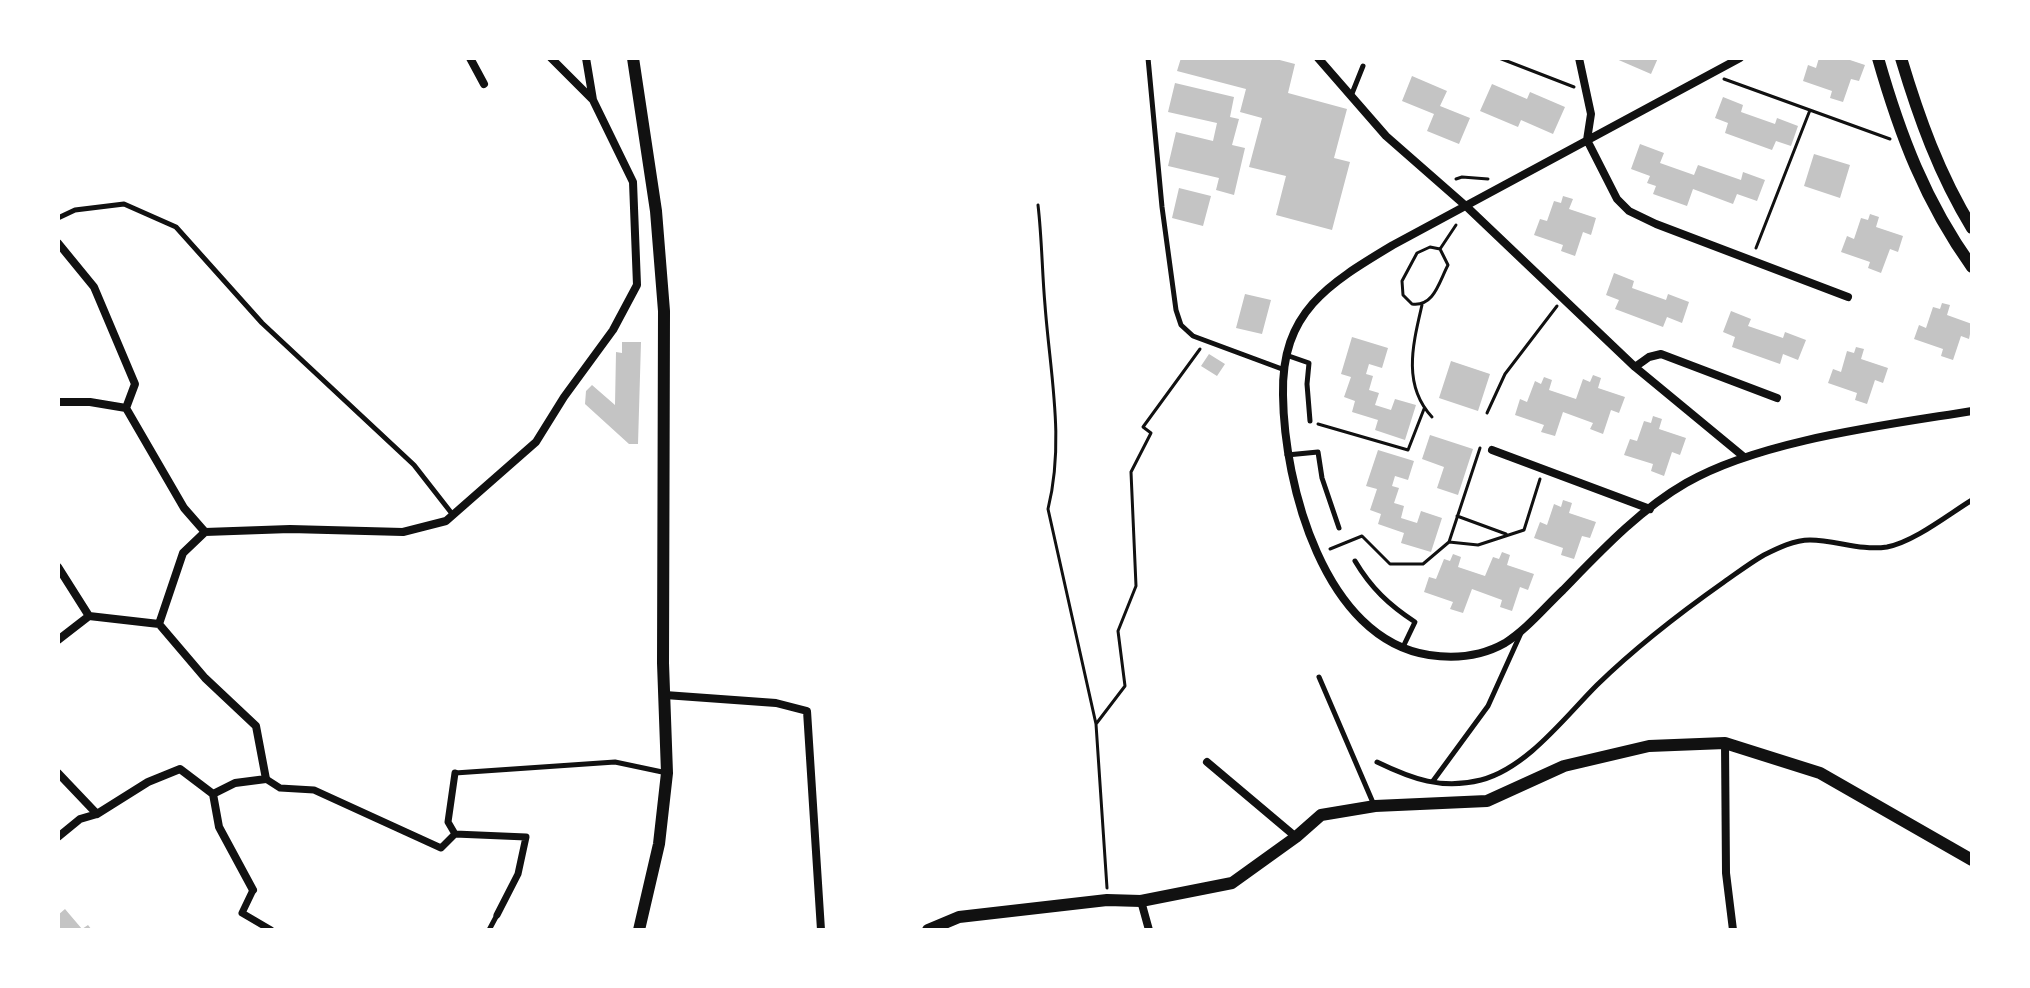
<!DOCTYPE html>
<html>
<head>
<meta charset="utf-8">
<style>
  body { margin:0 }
  #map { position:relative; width:2030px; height:988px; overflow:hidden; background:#fff; font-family:"Nunito Sans",sans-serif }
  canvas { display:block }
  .frame { position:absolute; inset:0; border:60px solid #fff; pointer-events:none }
</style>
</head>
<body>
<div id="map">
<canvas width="2030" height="988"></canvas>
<div class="frame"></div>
</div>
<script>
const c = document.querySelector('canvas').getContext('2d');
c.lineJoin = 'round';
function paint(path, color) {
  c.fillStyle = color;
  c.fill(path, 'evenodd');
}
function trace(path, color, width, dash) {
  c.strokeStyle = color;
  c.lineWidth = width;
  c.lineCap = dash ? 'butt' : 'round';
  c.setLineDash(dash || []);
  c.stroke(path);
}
paint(new Path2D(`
  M1181 58H1272L1295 64 1288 93 1347 109 1334 158 1350 162 1332 230 1276 215 1286 176 1249 167 1262 118 1240 112 1246 89 1177 71Z
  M1614 58H1658L1651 74Z
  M1819 58H1844L1865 65 1859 81 1851 79 1843 102 1830 98 1832 91 1803 81 1808 65 1816 68Z
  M1412 76 1447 91 1440 106 1470 118 1459 144 1427 131 1434 114 1402 101Z
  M1175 83 1234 97 1230 117 1239 119 1232 145 1245 148 1234 195 1216 190 1219 178 1168 166 1176 132 1213 141 1217 123 1168 112Z
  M1492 84 1527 99 1530 92 1565 107 1553 134 1521 120 1518 127 1480 111Z
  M1723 97 1743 105 1741 112 1775 124 1777 118 1798 126 1791 146 1776 141 1772 150 1725 133 1728 123 1715 118Z
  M1640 144 1664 153 1660 163 1694 175 1698 165 1741 180 1743 172 1765 180 1757 201 1737 194 1733 204 1693 189 1687 206 1653 194 1656 186 1647 183 1650 176 1631 169Z
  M1814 154 1850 165 1840 198 1804 186Z
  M1179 188 1211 196 1203 226 1172 218Z
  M1563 196 1573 199 1569 209 1596 218 1591 235 1583 232 1575 256 1561 251 1563 245 1534 235 1540 219 1547 221 1554 201 1561 203Z
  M1870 214 1879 217 1876 227 1903 236 1898 252 1890 249 1881 273 1868 268 1870 262 1841 252 1847 236 1854 239 1861 218 1868 220Z
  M1614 273 1634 281 1632 288 1666 300 1668 294 1689 302 1682 323 1667 317 1663 327 1615 309 1619 300 1606 295Z
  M1245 294 1271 300 1262 334 1236 328Z
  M1942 303 1950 305 1947 315 1972 324 1969 339 1961 336 1953 360 1941 356 1943 349 1914 339 1919 325 1926 328 1933 307 1940 309Z
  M1731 311 1751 319 1748 326 1783 338 1785 332 1806 340 1798 360 1783 354 1780 364 1732 347 1735 337 1723 332Z
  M1352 337 1388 348 1382 368 1369 364 1366 374 1373 376 1369 390 1379 393 1375 405 1391 410 1395 399 1416 405 1405 440 1375 430 1378 420 1352 412 1355 401 1344 397 1351 377 1341 374Z
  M622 342H641L638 444H629L585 404 586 391 592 385 615 405 616 352 622 353Z
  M1856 347 1864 349 1861 359 1888 368 1883 383 1875 380 1867 404 1855 400 1857 393 1828 383 1833 369 1841 372 1847 351 1854 353Z
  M1209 354 1225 364 1217 376 1201 366Z
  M1451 361 1490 374 1478 411 1439 398Z
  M1593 375 1601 378 1598 388 1625 397 1619 413 1611 410 1603 434 1590 429 1593 423 1563 412 1555 436 1541 432 1544 425 1515 415 1520 399 1527 402 1535 381 1541 384 1544 377 1552 380 1549 390 1576 399 1583 379 1590 382Z
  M1653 416 1662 419 1659 429 1686 438 1680 455 1672 452 1664 476 1651 471 1653 464 1624 455 1630 439 1637 441 1644 421 1651 423Z
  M1430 435 1473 449 1458 495 1437 488 1444 467 1422 459Z
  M1378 450 1414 461 1408 480 1395 476 1392 486 1399 488 1394 503 1404 506 1401 518 1417 523 1421 511 1442 518 1431 552 1401 543 1404 533 1378 524 1381 514 1370 510 1377 489 1366 486Z
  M1563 500 1572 503 1569 513 1596 522 1590 538 1582 536 1574 559 1561 555 1563 548 1534 538 1540 522 1547 525 1554 504 1561 507Z
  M1502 552 1510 555 1507 565 1534 574 1528 590 1520 587 1512 611 1500 607 1502 600 1472 589 1463 613 1450 609 1453 602 1424 592 1429 577 1436 579 1444 559 1450 561 1453 554 1461 557 1458 567 1485 576 1493 557 1499 559Z
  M65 909 82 929 88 925 92 930H58V915Z`), '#c4c4c4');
trace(new Path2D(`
  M1499 58 1574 87
  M1724 79 1890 139
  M1456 179 1462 177 1488 179
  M1038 205C1042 239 1042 272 1045 305 1050 373 1065 441 1048 509L1096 724 1107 888
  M1430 247 1440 249 1448 265C1439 282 1434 307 1412 304L1403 295 1402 281 1417 253Z
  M1756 248 1810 110
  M1440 249 1456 225
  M1422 305C1413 344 1402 385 1432 417
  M1487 413 1505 374 1557 306
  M1318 424 1408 450 1424 409
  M1457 516 1506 534
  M1449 542 1480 448
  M1330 549 1362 536 1390 564H1423L1449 542 1478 545 1524 530 1540 479
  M1096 724 1125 686 1118 631 1136 586 1131 472 1151 433 1143 427 1200 349`), '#111', 3);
trace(new Path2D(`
  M1148 58 1162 207 1176 310 1181 325 1193 336 1282 369
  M1351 96 1363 66
  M58 218 75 210 124 204 176 227 262 323 414 465 453 515
  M1286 355 1309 363 1307 384 1310 421
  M1287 455 1318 452 1322 478 1339 528
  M1355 561C1371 588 1389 605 1415 622L1403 647
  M1319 677 1374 805
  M1377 762C1412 779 1442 790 1481 780 1527 768 1565 717 1597 685 1636 647 1680 613 1724 582 1737 573 1750 563 1764 555 1778 548 1794 540 1810 540 1836 540 1860 551 1887 547 1914 542 1949 514 1972 500
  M455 773 615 762 667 773
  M1433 781 1488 706 1521 633
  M489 930 497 915`), '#111', 5);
trace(new Path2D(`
  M455 773 448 822 455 834
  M266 779 280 788 314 790 441 848 455 834 526 837 518 874 497 915
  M253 890 242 913 271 930`), '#111', 7);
trace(new Path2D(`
  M470 58 484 84
  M551 58 592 99
  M1318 58 1386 136 1467 207 1635 367 1744 457
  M1579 58 1591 114 1587 140 1617 199 1629 211 1656 224 1848 297
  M1740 58 1393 245C1328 284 1281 312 1283 395 1284 484 1324 639 1429 655 1455 659 1482 656 1505 643 1527 629 1544 608 1563 590 1600 552 1639 510 1686 483 1761 440 1886 425 1972 411
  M58 243 94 287 135 384 126 408
  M1635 367 1649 357 1661 354 1777 398
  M58 402H90L126 408
  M126 408 184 508 205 532
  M1492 450 1650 509
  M205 532 290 529 403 532 446 521 536 442 564 397 613 330 637 285 633 182 593 100 586 58
  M58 567 89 616
  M58 640 89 616 159 624 183 553 205 532
  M665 695 776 703 807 711 821 930
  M1725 743 1726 873 1733 930
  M1207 762 1296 837
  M58 773 97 814
  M213 794 219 827 253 890
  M58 837 80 819 97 814 148 782 180 769 213 794 235 783 266 779 256 726 205 678 159 624
  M1141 901 1149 930`), '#111', 8);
trace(new Path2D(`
  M633 58 656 211 664 311 663 663 667 773 659 844 639 930
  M1878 58C1900 135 1925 201 1972 267
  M1901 58C1919 118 1939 174 1972 228
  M928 930 959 917 1107 900 1141 901 1232 883 1296 837 1321 815 1375 806 1487 801 1564 766 1649 746 1725 743 1820 773 1972 860`), '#111', 12);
</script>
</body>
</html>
